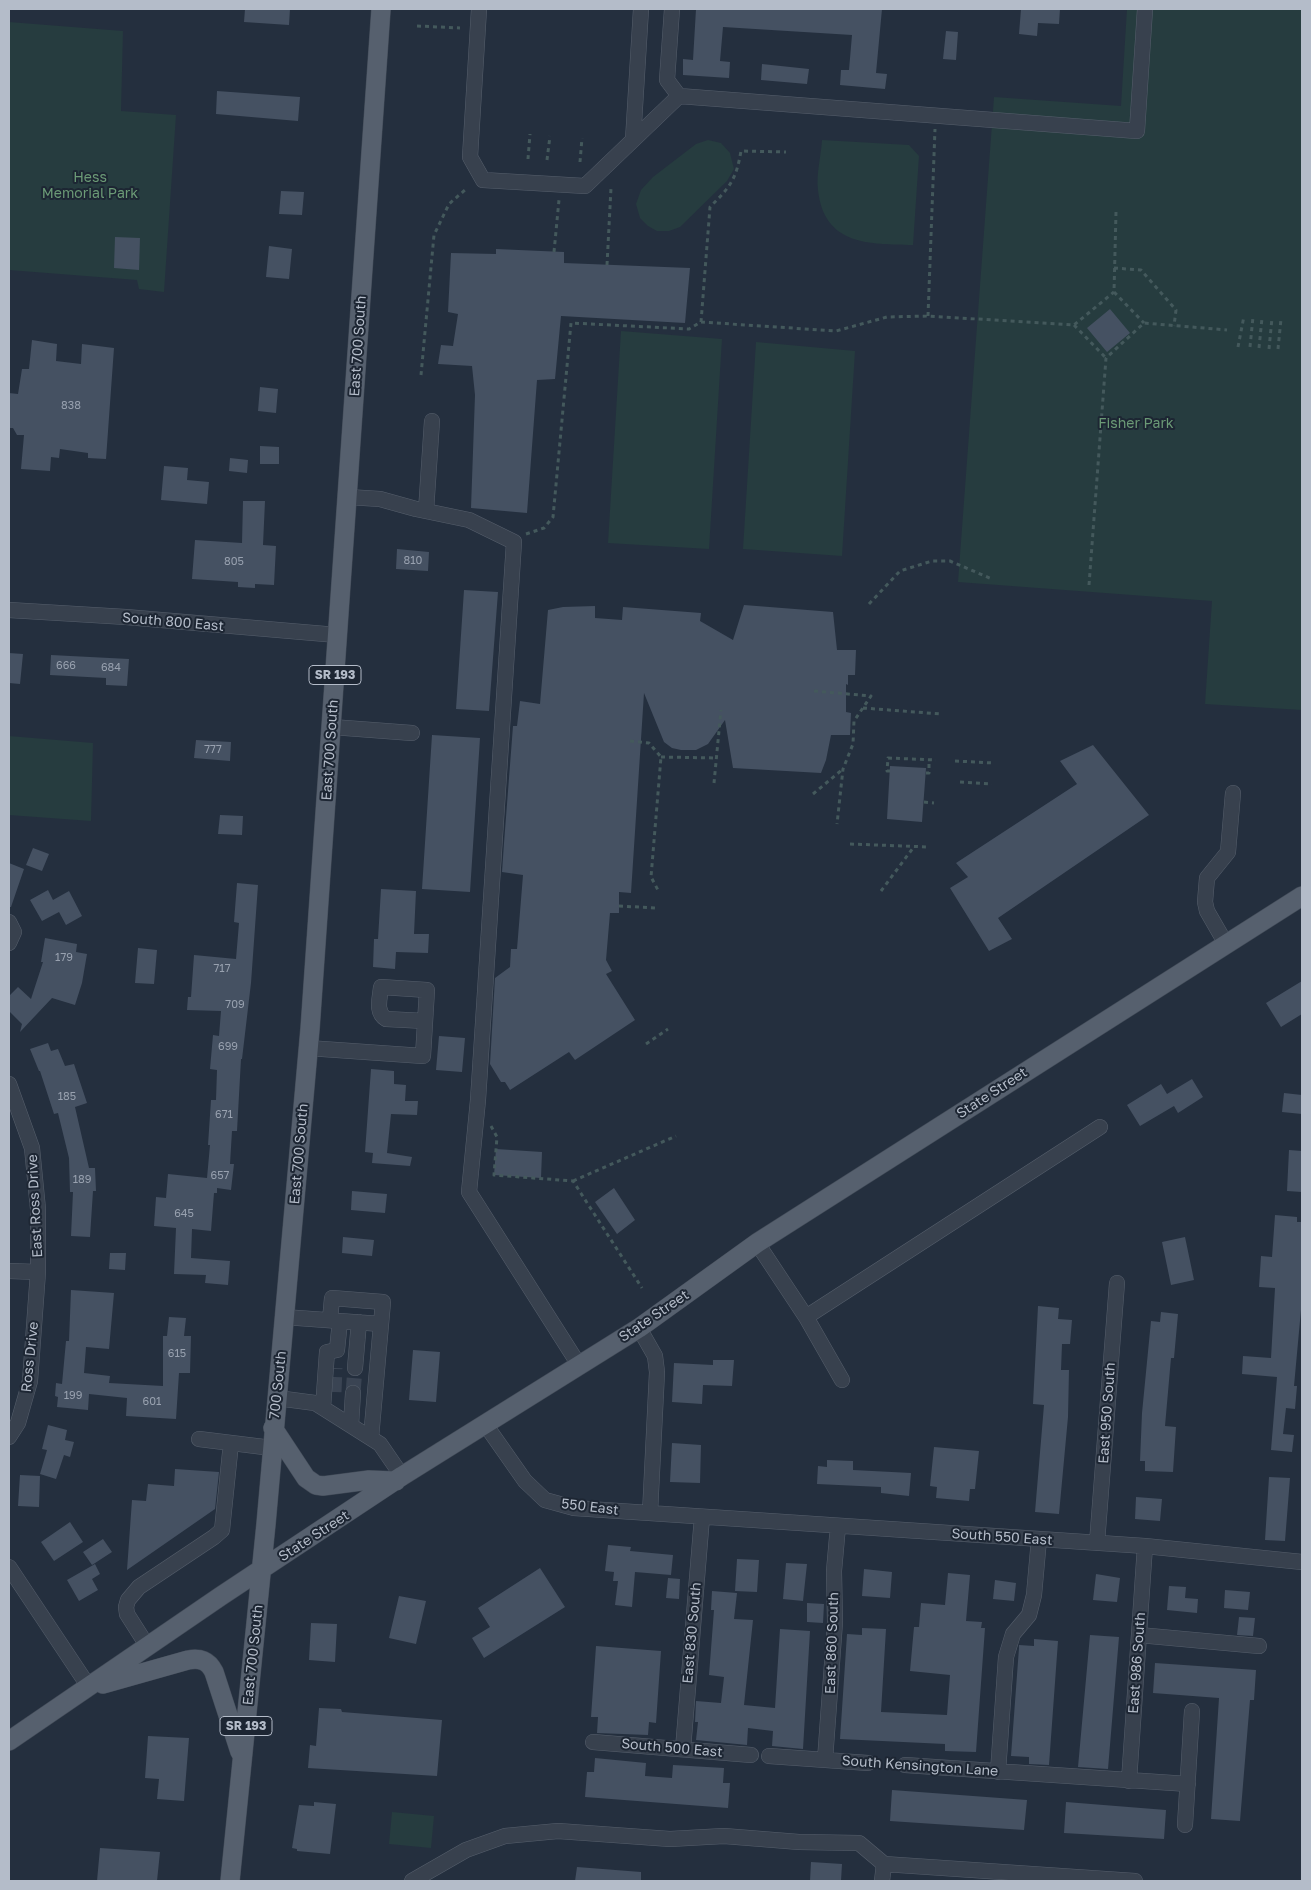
<!DOCTYPE html>
<html>
<head>
<meta charset="utf-8">
<style>
  body { margin:0 }
  #map { position:relative; width:1311px; height:1890px; overflow:hidden; background:#242f3e; font-family:"Golos Text",sans-serif }
  canvas { display:block }
  .frame { position:absolute; inset:0; border:10px solid #b4bcc9; pointer-events:none }
</style>
</head>
<body>
<div id="map">
<canvas width="1311" height="1890"></canvas>
<div class="frame"></div>
</div>
<script>
const c = document.querySelector('canvas').getContext('2d');
c.lineJoin = 'round';
function paint(path, color) {
  c.fillStyle = color;
  c.fill(path, 'evenodd');
}
function trace(path, color, width, dash) {
  c.strokeStyle = color;
  c.lineWidth = width;
  c.lineCap = dash ? 'butt' : 'round';
  c.setLineDash(dash || []);
  c.stroke(path);
}
function write(font, color, halo, rows, align = 'center') {
  c.font = font + ' "Golos Text",sans-serif';
  c.lineWidth = 4;
  c.setLineDash([]);
  c.textBaseline = 'middle';
  c.strokeStyle = halo;
  c.fillStyle = color;
  for (const [text, x, y, turn = 0] of rows) {
    c.save();
    c.translate(x, y);
    c.rotate((+turn || 0) * Math.PI / 180);
    c.textAlign = isNaN(turn) ? turn : align;
    if (halo) c.strokeText(text, 0, 0);
    c.fillText(text, 0, 0);
    c.restore();
  }
}
paint(new Path2D(`
  M1127 9H1302V710L1205 704 1212 601 958 582 994 97 1121 106Z
  M9 22 123 31 121 111 176 115 164 292 139 289 137 280 9 270Z
  M708 140 721 143 730 153 734 169 727 181 680 227 669 231H657L648 226 640 218 636 204 641 190 653 177 696 144Z
  M822 140 909 145 919 156 913 245C870 244 824 246 818 190 816 175 821 156 822 140Z
  M621 331 722 339 709 549 608 543Z
  M756 342 855 351 842 556 743 549Z
  M9 736 93 743 91 821 9 815Z
  M392 1812 434 1816 431 1848 389 1844Z`), '#263c3f');
paint(new Path2D(`
  M245 9H290L289 25 244 22Z
  M696 9H882L876 73 887 74 885 89 840 85 841 70H849L852 35 723 27 720 61 730 62 729 78 683 75V59L693 60Z
  M1021 9H1060L1059 24 1038 23 1037 36 1019 34Z
  M946 31 958 32 956 60 943 59Z
  M762 64 809 69 807 84 761 80Z
  M217 91 300 97 298 121 216 114Z
  M281 191 304 192 302 215 279 214Z
  M115 237 140 238 139 270 114 268Z
  M269 246 292 249 289 279 266 277Z
  M496 249 564 252V263L690 268 685 323 561 316 555 379 537 380 527 513 471 508 475 395 472 366 438 364 441 345 453 346 458 314 448 312 451 253 496 254Z
  M1110 309 1130 333 1107 352 1087 328Z
  M32 340 57 344 56 361 81 364 82 344 114 348 106 459 88 458V453L60 449 59 458 51 457 50 471 21 469 24 435H17L13 428H9V393L18 394 22 369H29Z
  M260 387 278 389 276 413 258 411Z
  M260 446 279 447V464H260Z
  M230 458 248 460 247 473 229 471Z
  M164 466 188 468 187 480 209 482 207 504 161 500Z
  M243 501H265L263 545 276 546 274 585 255 584V588L238 587V582L192 579 195 540 242 543Z
  M397 549 429 552 428 571 396 569Z
  M464 590 498 592 489 711 456 709Z
  M744 605 833 612 837 650H856L855 675H848V685L846 684V712L851 713 850 735H831L826 760 821 773 733 768 725 720 708 744 696 750H681L672 748 664 742 644 693 631 893 619 892V913H610L606 960 612 971 606 974 635 1020 575 1060 569 1052 510 1090 505 1082H501L490 1064 495 978 510 967 511 949H517L523 875 502 872 504 843 513 726H517L520 701 540 704 548 610 563 607 595 606V618L622 620 623 607 701 613 700 621 733 640Z
  M9 653 23 654 20 684 9 683Z
  M51 655 129 659 127 686 106 685V678L50 675Z
  M432 735 480 738 470 892 422 889Z
  M196 740 231 742 230 761 194 758Z
  M1093 745 1149 815 998 918 1012 939 989 951 950 888 968 877 956 863 1077 784 1060 761Z
  M890 766 926 768 922 822 887 819Z
  M220 815 243 816 242 835 218 834Z
  M33 848 49 854 42 871 26 865Z
  M9 863 24 869 11 907H9Z
  M237 883 258 885 251 983 242 1059H241L237 1131H232L230 1164H234L231 1190 217 1188V1193H214L211 1231 192 1229 191 1258 230 1261 228 1285 205 1283 206 1275 174 1274 176 1228 154 1226 156 1197 166 1198 168 1174 207 1178 210 1145H208L211 1100H216L217 1070 210 1069 213 1035 219 1036 221 1011 187 1010 188 997H191L194 955 236 959 239 923 234 922Z
  M381 889 416 891 414 934H429L428 953 396 952 395 969 373 967 374 939H378Z
  M48 890 53 900 69 891 82 916 66 925 59 912 42 921 30 900Z
  M45 938 77 944 76 952 87 954 82 983 75 1005 52 998 20 1032 22 1024 9 1011V996L18 987 31 999 43 962H41Z
  M138 948 157 950 154 984 135 983Z
  M1302 981V1014L1281 1027 1266 1003Z
  M439 1036 465 1038 462 1072 436 1070Z
  M48 1043 51 1051 58 1049 65 1066 74 1064 87 1103 75 1107 89 1168H95L96 1191H93L90 1237 71 1236 73 1192H70L69 1158 58 1113 54 1114 40 1071H39L30 1049Z
  M371 1069 394 1071V1084L406 1085 405 1101H418L417 1115 391 1114 387 1153 412 1157 410 1166 372 1163 373 1153 365 1152Z
  M1192 1079 1203 1097 1178 1113 1174 1106 1140 1126 1127 1105 1161 1084 1167 1094Z
  M1284 1093 1302 1095V1114L1282 1112Z
  M496 1149 542 1152 541 1178 494 1175Z
  M1289 1150 1302 1151V1192L1287 1191Z
  M614 1188 635 1220 617 1234 595 1202Z
  M352 1191 387 1194 385 1213 351 1210Z
  M1275 1215 1297 1217V1222H1302V1299L1294 1386H1297L1295 1409 1286 1408 1283 1434 1294 1435 1292 1452 1271 1450 1277 1377 1242 1374 1243 1356 1271 1358 1275 1288 1259 1287 1261 1256 1272 1257Z
  M343 1237 374 1240 372 1256 342 1253Z
  M1185 1237 1194 1280 1171 1285 1162 1242Z
  M110 1253H126L125 1270 109 1269Z
  M71 1290 114 1293 109 1349 86 1347 84 1373 110 1376 109 1383 163 1386V1336H167L169 1317 186 1318 184 1336H191L190 1373H179L176 1419 126 1416 127 1398 89 1394 88 1410 57 1407 58 1397 55 1396 56 1383 62 1384 66 1341H69Z
  M1038 1306 1059 1308 1058 1319 1072 1320 1070 1344H1062L1061 1370H1069L1068 1417 1059 1514 1035 1512 1044 1405 1033 1404Z
  M1161 1312 1178 1314 1174 1358H1171L1165 1426 1176 1427 1173 1472 1145 1471V1461H1140L1142 1413 1151 1321 1160 1322Z
  M413 1350 440 1352 436 1402 409 1400Z
  M713 1360H734L732 1386 703 1385 702 1404 672 1402 674 1363 713 1365Z
  M48 1425 67 1430 65 1440 74 1442 70 1457 64 1455 56 1479 40 1474 47 1450 42 1449Z
  M672 1443 701 1445 700 1483 670 1482Z
  M934 1447 979 1451 975 1489H970L969 1501 936 1498 937 1487 930 1486Z
  M827 1460 853 1461V1470L911 1473 909 1496 881 1493V1487L817 1484 818 1466 827 1467Z
  M175 1469 219 1472 215 1509 127 1570 132 1500 146 1501 148 1484 174 1486Z
  M20 1475 40 1476 39 1507 18 1506Z
  M1269 1477 1290 1478 1285 1541 1265 1540Z
  M1136 1497 1162 1499 1160 1521 1135 1519Z
  M70 1522 83 1542 54 1561 41 1542Z
  M103 1539 112 1552 92 1565 83 1552Z
  M608 1545 631 1547 630 1551 673 1555 671 1575 635 1572 632 1607 615 1605 618 1581H613L614 1572 605 1571Z
  M737 1559 759 1560 757 1592 735 1591Z
  M786 1563 807 1564 803 1601 783 1599Z
  M95 1564 100 1574 92 1579 98 1590 79 1601 67 1580Z
  M540 1568 565 1607 484 1658 472 1638 490 1627 478 1608Z
  M864 1569 892 1572 890 1598 862 1596Z
  M948 1573 970 1575 966 1621 982 1622 981 1628H985L976 1752 945 1751V1744L840 1739 847 1634 862 1635V1628L886 1629 881 1712 947 1715 950 1675 910 1671 914 1627H919L921 1603 945 1605Z
  M1096 1574 1120 1578 1117 1602 1093 1600Z
  M668 1578 680 1579 679 1599 666 1598Z
  M995 1580 1016 1583 1014 1601 993 1599Z
  M1169 1586 1186 1587 1185 1598 1198 1599 1197 1613 1167 1610Z
  M1225 1590 1250 1592 1248 1610 1224 1608Z
  M712 1591 737 1593 734 1619 753 1620 744 1705 775 1708 780 1629 810 1631 803 1749 772 1746 773 1731 748 1728 747 1745 696 1740 698 1722H695L696 1701 721 1703 724 1677 709 1675 714 1610H711Z
  M399 1596 426 1601 416 1644 389 1638Z
  M807 1603 824 1604 823 1623 807 1622Z
  M1239 1617 1255 1618 1253 1636 1237 1635Z
  M311 1623 337 1624 335 1662 309 1660Z
  M1090 1635 1119 1637 1108 1769 1078 1767Z
  M1034 1639 1058 1641 1049 1765 1029 1764V1757L1011 1756 1019 1648V1645L1034 1646Z
  M596 1646 661 1651 656 1723 649 1722 648 1735 597 1733 598 1717H591Z
  M1155 1663 1256 1670 1254 1700H1250L1240 1821 1211 1819 1219 1698 1153 1693Z
  M319 1708 341 1709 342 1712 442 1720 437 1776 308 1768 310 1745 316 1746Z
  M148 1736 189 1738 184 1801 157 1799 159 1779 145 1778Z
  M595 1758 646 1763 645 1776 672 1778 673 1765 724 1768 723 1783H730L728 1808 585 1797 587 1772H594Z
  M892 1790 1027 1800 1024 1830 890 1821Z
  M314 1802 336 1804 330 1854 297 1851V1849L292 1848 299 1805 314 1806Z
  M1066 1802 1166 1810 1164 1839 1064 1833Z
  M100 1848 160 1852 157 1881H97Z
  M811 1862 842 1864 841 1881H810Z
  M577 1867 641 1872V1881H575Z`), '#455162');
trace(new Path2D(`
  M334 1392 335 1368
  M353 1393 355 1368`), '#3a4453', 15, [15, 8]);
const minor = new Path2D(`
  M479 9 470 157 483 180 585 186 679 96
  M672 9 667 80 679 96 1137 131 1145 9
  M633 140 641 9
  M348 497 380 499 416 509 469 520 514 542 478 1100 469 1192 579 1365
  M426 511 432 421
  M9 610 126 617 337 635
  M332 727 412 733
  M9 922 14 932 9 943
  M1226 944 1207 911 1205 902 1207 878 1228 852 1233 793
  M308 1048 423 1056 427 990 381 987C380 998 375 1012 386 1019L425 1021
  M9 1084 32 1148 38 1209V1272L30 1381 18 1423 9 1437
  M757 1243 806 1317
  M9 1271 38 1272
  M284 1317 381 1324
  M330 1320 332 1298 383 1302 371 1438
  M639 1328 655 1356 657 1372 650 1513
  M355 1368 359 1322
  M842 1380 806 1317 1100 1127
  M277 1398 315 1403 323 1408 380 1444 402 1476
  M323 1408 327 1352 337 1350 340 1321
  M485 1424 525 1481 545 1500 574 1508 1145 1546 1302 1562
  M351 1425 353 1393
  M199 1439 272 1448
  M1097 1543 1117 1283
  M9 1567 89 1687
  M1139 1635 1259 1646
  M148 1647 127 1614 126 1607 128 1600 139 1587 214 1537 222 1530 231 1443
  M593 1742 751 1755
  M683 1749 702 1517
  M769 1756 868 1763
  M825 1760 835 1622 834 1571 838 1526
  M905 1765 1188 1784
  M998 1772 1006 1657 1013 1634 1029 1615 1034 1595 1039 1539
  M1129 1781 1145 1546
  M1185 1825 1192 1711
  M412 1881 466 1850 505 1836 558 1831 670 1839 724 1836 799 1842 859 1843 884 1864
  M882 1881 884 1864 1135 1881`);
const major = new Path2D(`
  M273 1428 306 1478 316 1485 323 1486 369 1480 396 1481
  M103 1684 188 1660C200 1658 208 1660 214 1672L240 1752
  M9 1741 221 1596 402 1476 639 1328 757 1243 1302 896
  M230 1881 266 1524 310 1029 381 9`);
trace(minor, '#565f6c', 16);
trace(major, '#414a57', 20);
trace(new Path2D(`
  M417 26 460 28
  M528 159 530 134
  M547 160 550 136
  M580 162 582 138
  M1116 212 1114 292 1144 323
  M554 252 559 200
  M607 265 611 188
  M1114 268 1141 270 1176 310 1174 326
  M928 316 935 129
  M701 322 710 207C730 187 736 180 741 151L786 152
  M1074 325 1106 358
  M1238 347 1244 316
  M1250 347 1253 317
  M1259 348 1262 318
  M1269 349 1272 318
  M1278 349 1281 319
  M421 375 434 235 449 204 465 190
  M526 534 544 528 553 517 571 323 689 329 701 322 836 331 887 317 928 316 1074 325 1114 292
  M1089 585 1106 358 1144 323 1227 330
  M869 604 900 571 932 561H950L992 579
  M814 691 871 696 854 721 853 744 843 769 837 824
  M863 708 941 714
  M630 741 649 743 661 757 651 877 659 892
  M661 757 717 758
  M955 761 994 763
  M890 771H887L888 758 936 760
  M926 773H929V760
  M960 782 992 784
  M714 783 721 710
  M813 794 843 769
  M924 802 934 803
  M850 844 929 847
  M881 891 913 848
  M619 906 657 908
  M646 1044 668 1029
  M491 1126 497 1137 494 1175 573 1181 642 1288
  M573 1181 676 1136`), '#44595c', 3, [4, 4]);
trace(minor, '#38414e', 15);
trace(major, '#56606e', 19);
write('11px', '#98a1af', null, [
  ["838",71,406],
  ["810",413,561],
  ["805",234,562],
  ["666",66,666],
  ["684",111,668],
  ["777",213,750],
  ["179",64,958],
  ["717",222,969],
  ["709",235,1005],
  ["699",228,1047],
  ["185",67,1097],
  ["671",224,1115],
  ["657",220,1176],
  ["189",82,1180],
  ["645",184,1214],
  ["615",177,1354],
  ["199",73,1396],
  ["601",152,1402]
]);
for (const [x, y, w] of [
  [335,675,52],
  [246,1726,52]
]) {
  const box = new Path2D();
  box.roundRect(x - w / 2, y - 9.5, w, 19, 4);
  c.fillStyle = '#1d2633';
  c.fill(box);
  trace(box, '#b4bcc9', 1);
}
write('bold 12px', '#b4bcc9', null, [
  ["SR 193",335,675],
  ["SR 193",246,1726]
]);
write('14px', '#6b9a76', '#1d2633', [
  ["Hess",90,178],
  ["Memorial Park",90,194],
  ["Fisher Park",1136,424]
]);
write('14px', '#b4bcc9', '#1d2633', [
  ["East 700 South",358,346,-86],
  ["South 800 East",173,622,5],
  ["East 700 South",330,750,-86],
  ["State Street",992,1093,-33],
  ["East 700 South",299,1154,-85],
  ["East Ross Drive",35,1206,-93],
  ["State Street",654,1316,-34],
  ["Ross Drive",30,1357,-84],
  ["700 South",278,1385,-84],
  ["East 950 South",1107,1413,-86],
  ["550 East",590,1507,7],
  ["State Street",314,1536,-33],
  ["South 550 East",1002,1537,4],
  ["East 830 South",692,1633,-85],
  ["East 860 South",832,1643,-88],
  ["East 700 South",253,1655,-84],
  ["East 986 South",1137,1663,-86],
  ["South 500 East",672,1748,5],
  ["South Kensington Lane",920,1766,4]
]);
</script>
</body>
</html>
